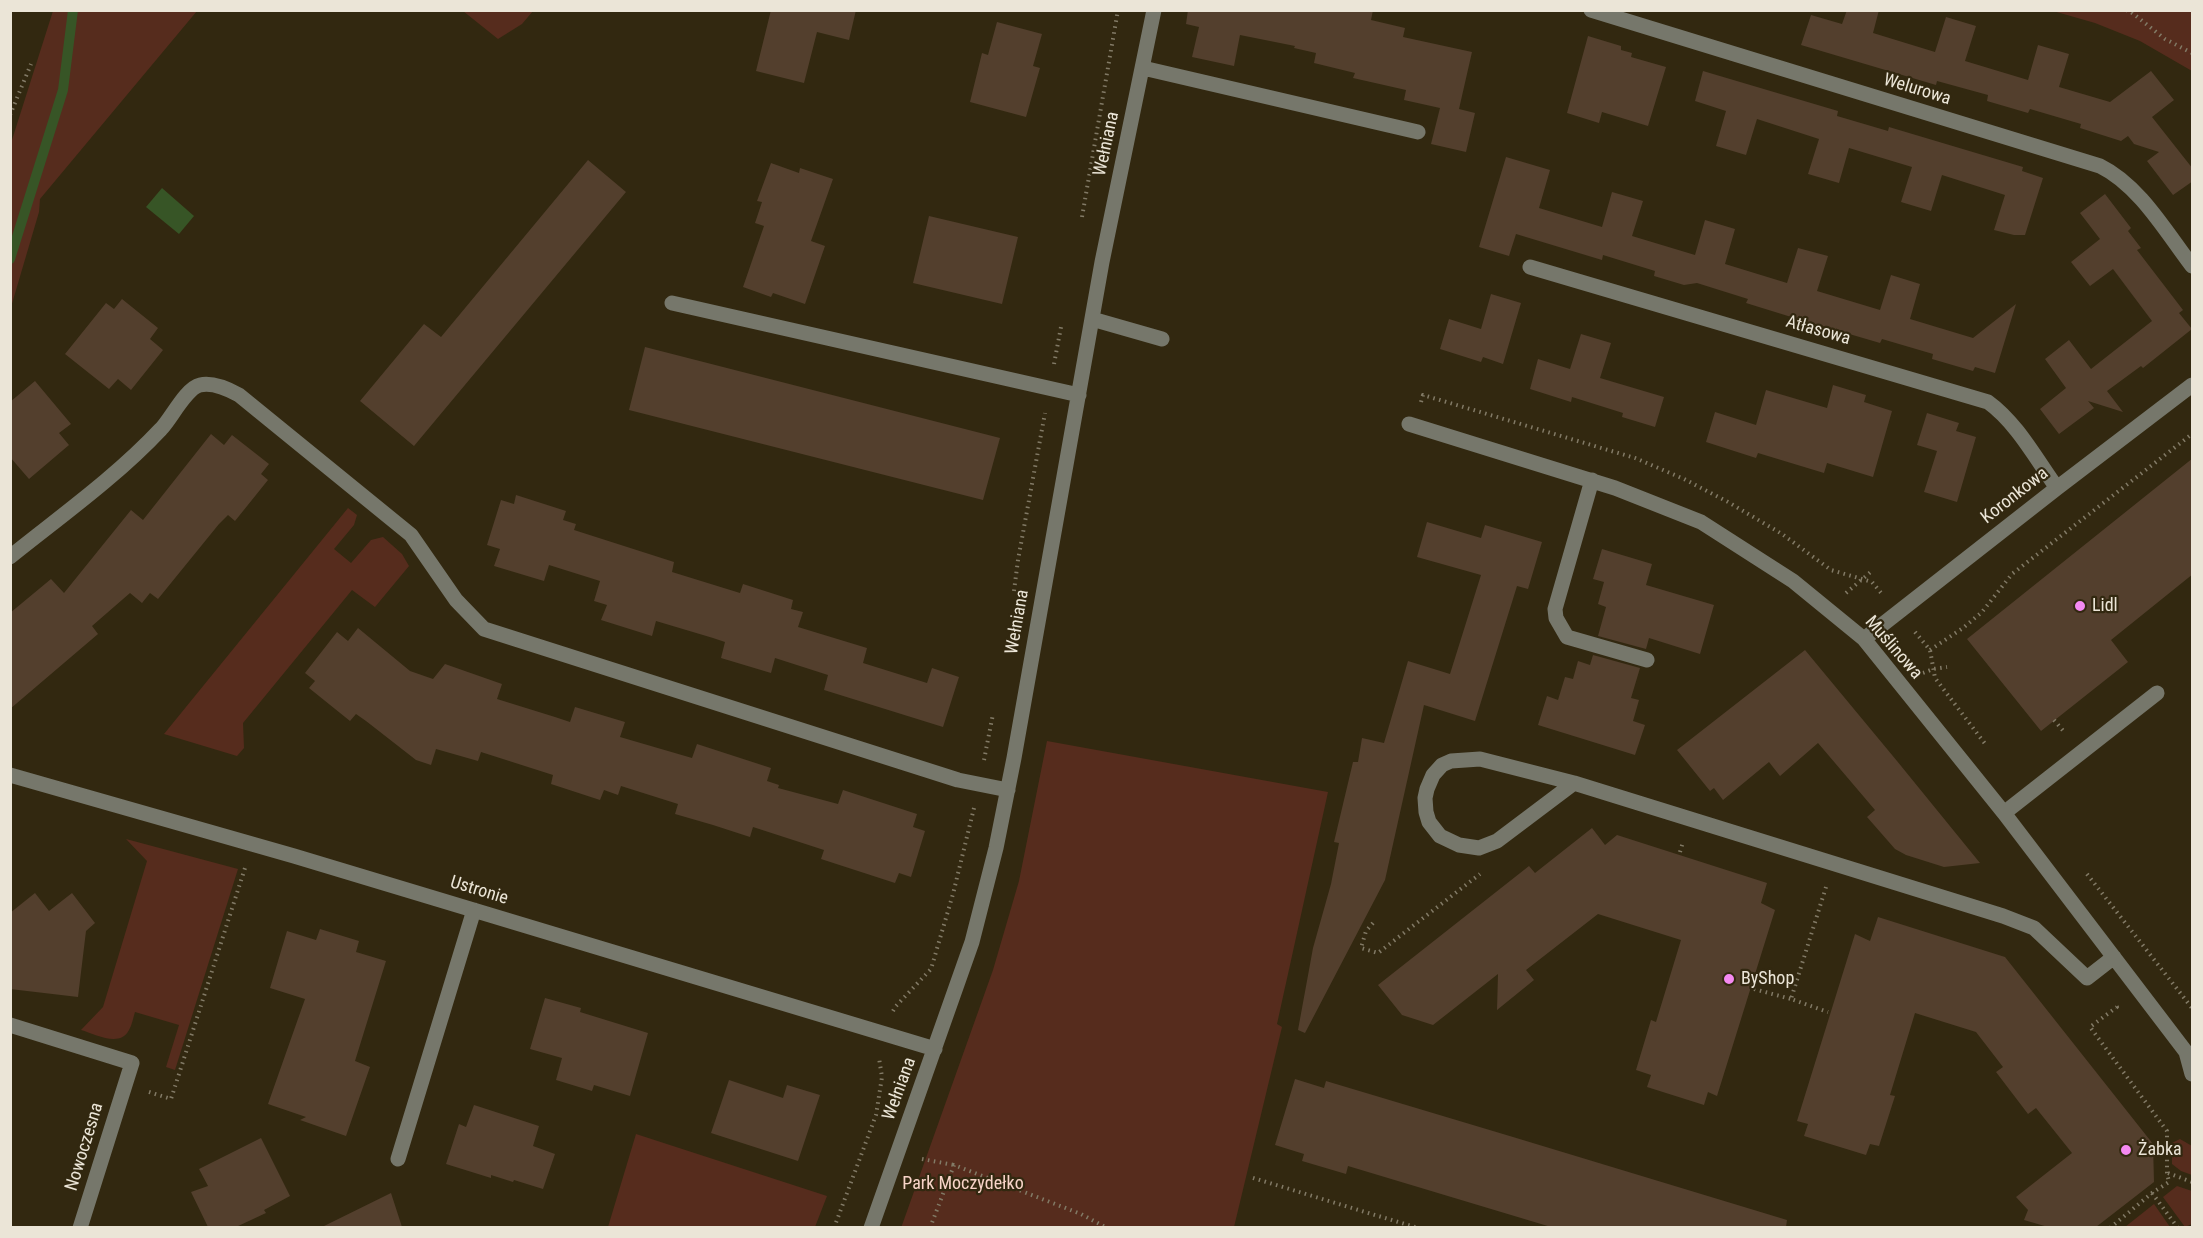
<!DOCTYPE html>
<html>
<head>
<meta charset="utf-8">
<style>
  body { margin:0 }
  #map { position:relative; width:2203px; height:1238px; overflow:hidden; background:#322810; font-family:"Roboto Condensed",sans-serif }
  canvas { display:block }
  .frame { position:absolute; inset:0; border:12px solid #ebe5d7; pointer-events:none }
</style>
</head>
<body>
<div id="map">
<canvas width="2203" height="1238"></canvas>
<div class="frame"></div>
</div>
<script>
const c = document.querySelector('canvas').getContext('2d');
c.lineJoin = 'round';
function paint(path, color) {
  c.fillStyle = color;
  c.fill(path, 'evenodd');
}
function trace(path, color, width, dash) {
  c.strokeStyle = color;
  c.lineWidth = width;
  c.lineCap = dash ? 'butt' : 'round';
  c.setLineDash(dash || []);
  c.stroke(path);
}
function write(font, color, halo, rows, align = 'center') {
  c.font = font + ' "Roboto Condensed",sans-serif';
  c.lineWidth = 4.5;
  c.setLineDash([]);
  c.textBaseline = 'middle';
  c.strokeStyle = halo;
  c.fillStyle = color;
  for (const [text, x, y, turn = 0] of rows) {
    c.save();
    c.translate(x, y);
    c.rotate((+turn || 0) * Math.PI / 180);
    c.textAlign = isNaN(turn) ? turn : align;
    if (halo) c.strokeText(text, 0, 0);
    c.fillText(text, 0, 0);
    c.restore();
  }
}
paint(new Path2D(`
  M53 11H197L40 199 39 212 11 307V143Z
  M463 11H533L522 24 498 39Z
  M2053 11H2192V71L2140 41 2095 23Z
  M348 508 357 515 354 525 334 549 351 563 371 540 383 537 402 554 409 566 375 607 352 590 243 723 244 748 237 756 164 734Z
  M1047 741 1328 792 1277 1024 1282 1027 1234 1227 901 1228 993 970 1019 881Z
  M126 839 238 869 175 1070 166 1067 179 1025 135 1012C133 1018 132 1025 129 1030 120 1048 95 1034 81 1030L103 1007 147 861Z
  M636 1134 827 1196 815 1227H608Z
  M2180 1139 2192 1146V1175L2181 1171 2172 1164V1143Z
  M2177 1186 2192 1191V1224L2185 1227 2163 1197Z
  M2154 1204 2170 1227H2125Z`), '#562c1d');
paint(new Path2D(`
  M162 188 194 216 179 234 146 207Z`), '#375526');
trace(new Path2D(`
  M10 259 63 90 73 10`), '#375526', 10);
paint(new Path2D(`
  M771 10H856L849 40 817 32 804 83 756 71Z
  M1188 10H1373L1371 20 1405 28 1403 37 1472 52 1459 109 1475 113 1466 152 1431 144 1440 108 1404 100 1406 90 1353 78 1355 73 1314 63 1316 53 1294 48 1295 46 1240 35 1234 66 1192 57 1199 27 1186 24Z
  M1847 10H1879L1873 33 1935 52 1946 17 1976 26 1965 61 2028 80 2038 45 2069 54 2059 87 2110 102 2151 71 2174 100 2152 117 2193 169V181L2173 195 2147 161 2159 152 2134 144 2128 136 2121 141 2080 128 2081 124 2030 109 2028 113 1987 101 1988 95 1937 81 1936 85 1801 45 1811 15 1842 24Z
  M997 22 1042 34 1033 66 1040 68 1026 117 970 102 982 53 988 55Z
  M1588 36 1621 46V50L1632 53 1631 57 1666 67 1648 126 1602 112 1599 123 1567 113Z
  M1703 71 1838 111 1837 116 1888 131 1889 127 2023 167 2022 171 2043 178 2025 235H2014L1994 230 2005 195 1942 175 1931 211 1901 202 1912 167 1849 148 1839 183 1808 174 1819 139 1757 119 1746 155 1716 146 1726 111 1695 101Z
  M1506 157 1550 170 1539 208 1602 227 1612 192 1643 201 1632 236 1695 255 1705 220 1735 229 1725 264 1787 283 1798 248 1828 256 1817 291 1880 310 1891 275 1920 284 1910 319 1973 338 2016 304 1995 373 1975 367 1973 371 1932 359 1933 354 1882 339 1880 343 1788 316 1746 303 1748 299 1697 283 1684 285 1654 276 1655 271 1603 255 1602 260 1516 234 1509 256 1479 247Z
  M588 160 626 192 414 446 360 401 424 324 441 337Z
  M771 163 799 173 800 168 833 179 811 241 825 246 805 304 773 293 771 297 743 287 764 226 755 223 762 202 757 201Z
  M2105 194 2131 228 2128 231 2141 248 2137 250 2183 310 2179 313 2192 329 2143 368 2141 366 2107 391 2123 412 2088 401 2094 408 2059 434 2040 409 2066 388 2045 359 2069 340 2091 369 2152 321 2113 269 2090 286 2071 262 2100 239 2080 213Z
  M929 216 1018 237 1002 304 913 283Z
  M1491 294 1521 303 1503 364 1483 357 1481 362 1440 349 1449 319 1481 329Z
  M122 299 158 328 150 339 163 350 131 390 118 379 109 389 65 354 106 303 114 309Z
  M1581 334 1611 343 1600 378 1664 397 1655 427 1622 417 1623 413 1572 397 1571 402 1530 389 1538 359 1570 369Z
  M645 347 1000 438 983 500 629 410Z
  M35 381 71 424 59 433 69 445 29 479 10 457V402Z
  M1833 385 1866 395 1864 402 1892 411 1873 477 1827 463 1824 473 1758 453 1756 458 1706 442 1715 412 1756 425 1766 390 1827 408Z
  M1927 413 1959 423 1956 431 1976 437 1957 502 1924 492 1937 451 1917 445Z
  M211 434 224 445 232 435 269 464 261 474 268 480 235 521 228 515 219 524 158 599 150 593 142 603 130 593 92 626 98 634 10 709V613L51 579 64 593 131 510 143 520Z
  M2193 458V574L2111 640 2128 662 2041 731 1967 639Z
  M516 495 566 511 563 520 576 524 574 530 674 562 672 572 740 593 743 584 793 600 791 609 803 612 798 627 867 648 863 663 927 683 932 668 959 677 943 727 824 690 828 675 775 658 771 673 721 658 725 642 713 638 656 621 652 636 601 620 607 605 594 601 600 581 549 565 544 581 494 566 500 549 487 545 501 500 514 504Z
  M1427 522 1481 538 1485 525 1542 542 1528 589 1517 586 1475 721 1424 705 1385 880 1305 1033 1298 1030 1313 948 1331 884 1339 843 1334 842 1353 762H1358L1362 738 1384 743 1408 661 1450 674 1481 575 1417 557Z
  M1602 549 1652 564 1646 585 1714 605 1700 654 1649 638 1646 649 1598 636 1606 607 1598 604 1604 582 1593 579Z
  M358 628 410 671 433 679 445 664 502 684 497 699 555 717 570 722 575 707 625 722 620 737 692 758 697 744 771 768 767 781 779 785 778 788 838 804 843 790 917 814 913 827 925 831 911 877 899 873 895 883 821 859 824 850 753 827 750 837 713 825 675 814 678 804 621 786 618 795 604 790 600 800 551 784 553 775 481 752 478 761 436 749 431 765 416 760 366 721 356 714 350 721 309 688 315 681 305 673 337 632 348 641Z
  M1805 650 1897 761 1980 863 1944 867 1906 855 1895 849 1867 817 1875 810 1818 743 1780 776 1769 762 1723 800 1714 788 1710 791 1677 750Z
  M1593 655 1640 668 1631 698 1639 700 1633 721 1645 725 1635 755 1538 725 1547 696 1558 700 1565 677 1573 679 1578 661 1590 665Z
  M1592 828 1605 845 1617 835 1767 883 1761 903 1775 910 1717 1096 1708 1092 1704 1105 1647 1087 1651 1075 1636 1070 1651 1020 1656 1022 1681 940 1598 914 1526 970 1534 980 1497 1010 1498 974 1433 1025 1402 1015 1378 985 1529 866 1535 873Z
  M35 893 49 911 72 893 95 923 86 931 78 997 10 989V913Z
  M1878 917 2005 957 2153 1144 2154 1182 2096 1227H2048L2024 1220 2028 1210 2016 1197 2072 1153 2036 1108 2028 1114 1996 1072 2003 1067 1976 1032 1915 1013 1890 1095 1895 1096 1879 1146 1870 1144 1866 1155 1804 1136 1808 1124 1797 1121 1855 934 1870 941Z
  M320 929 359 941 356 952 386 961 355 1061 370 1067 346 1136 300 1120 306 1117 268 1104 305 999 270 988 287 931 316 940Z
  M545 998 581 1008 580 1012 648 1033 630 1096 594 1085 592 1091 556 1080 562 1058 530 1049Z
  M1295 1079 1324 1088 1326 1081 1513 1137 1787 1220 1786 1227H1551L1348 1166 1346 1174 1302 1161 1304 1154 1275 1145Z
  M729 1080 783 1098 787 1085 820 1095 798 1161 711 1133Z
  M474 1105 539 1126 533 1146 555 1154 543 1189 514 1180 513 1182 491 1175V1178L446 1164 459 1124 466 1127Z
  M261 1138 290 1196 264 1210 266 1213 236 1227H208L191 1192 208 1186 199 1169Z
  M391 1193 402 1227H322Z`), '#533f2d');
trace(new Path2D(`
  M2126 10 2131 12 2165 39 2192 53
  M10 115 31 64
  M1082 217 1118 10
  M1054 364 1061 327
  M1421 402 1423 395 1635 458 1684 479 1728 502 1782 534 1831 570 1872 582 1882 594
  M1014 591 1018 560 1045 413
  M1846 593 1873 570
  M1915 632 1930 650 1935 678 1986 745
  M1930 650 1963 628 1982 612 2012 574 2192 434
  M1923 673 1933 669 1947 667
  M2054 720 2065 733
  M984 760 993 714
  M1680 852 1683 842
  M2087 874 2192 1008
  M1826 887 1791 999 1828 1012
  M1373 923 1366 931 1361 948 1378 953 1480 874
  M1754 989 1791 999
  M893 1011 896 1006 931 969 953 894 974 808
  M149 1092 171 1099 245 868
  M922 1159 954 1165
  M2168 1173 2192 1182
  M1253 1178 1418 1228
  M2152 1193 2178 1228
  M834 1228 876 1115 882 1077 879 1058
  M930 1228 954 1165 1081 1214 1107 1228
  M2110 1228 2152 1193 2169 1182 2167 1173V1131L2090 1027 2117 1007 2115 1005`), '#827a66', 4, [1.5, 4.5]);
trace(new Path2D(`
  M1591 10 2100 166C2139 185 2166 232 2192 266
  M1143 68 1418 132
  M1530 267 1988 402C2017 423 2036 459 2057 488
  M672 303 1079 395
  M1092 319 1162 339
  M1409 424 1615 488 1701 522 1793 581 1864 639 2004 813 2186 1052 2192 1057
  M1592 480 1555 609 1556 618 1567 637 1647 660
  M10 557C61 516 116 477 161 429 171 419 186 388 200 385 213 382 228 389 239 395L411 535 456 600 484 629 958 780 1008 790
  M1864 639 2057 488 2192 385
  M10 775 294 856 935 1049
  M1574 783 1497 841 1479 848 1459 845 1440 836 1429 822 1426 812 1425 798 1427 789 1433 775 1442 765 1451 761 1480 759 1574 783 2003 916 2034 928 2087 978 2114 957
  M2004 813 2157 693
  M10 1025 132 1063 80 1228
  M2186 1052 2192 1074
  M398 1159 474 910
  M871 1228 972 942 996 848 1014 758 1102 262 1154 10`), '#76776b', 15);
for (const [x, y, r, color] of [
  [2080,606,6,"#f489f1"],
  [1729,979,6,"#f489f1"],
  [2126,1150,6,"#f489f1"]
]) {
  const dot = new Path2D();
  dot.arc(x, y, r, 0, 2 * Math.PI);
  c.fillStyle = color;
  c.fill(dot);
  trace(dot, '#322810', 2);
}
write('18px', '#ebe5d7', '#322810', [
  ["Welurowa",1917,90,17],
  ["Wełniana",1107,144,-78],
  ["Atłasowa",1818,331,16],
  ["Koronkowa",2015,496,-38],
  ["Wełniana",1018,622,-80],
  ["Muślinowa",1893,648,49],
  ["Ustronie",479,891,17],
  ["Wełniana",900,1089,-70],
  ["Nowoczesna",85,1147,-73]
]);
write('18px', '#ebe5d7', '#322810', [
  ["Lidl",2092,606],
  ["ByShop",1741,979],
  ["Żabka",2138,1150]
], 'left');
write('18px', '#f8d4c8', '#322810', [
  ["Park Moczydełko",963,1184]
]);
</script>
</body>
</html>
